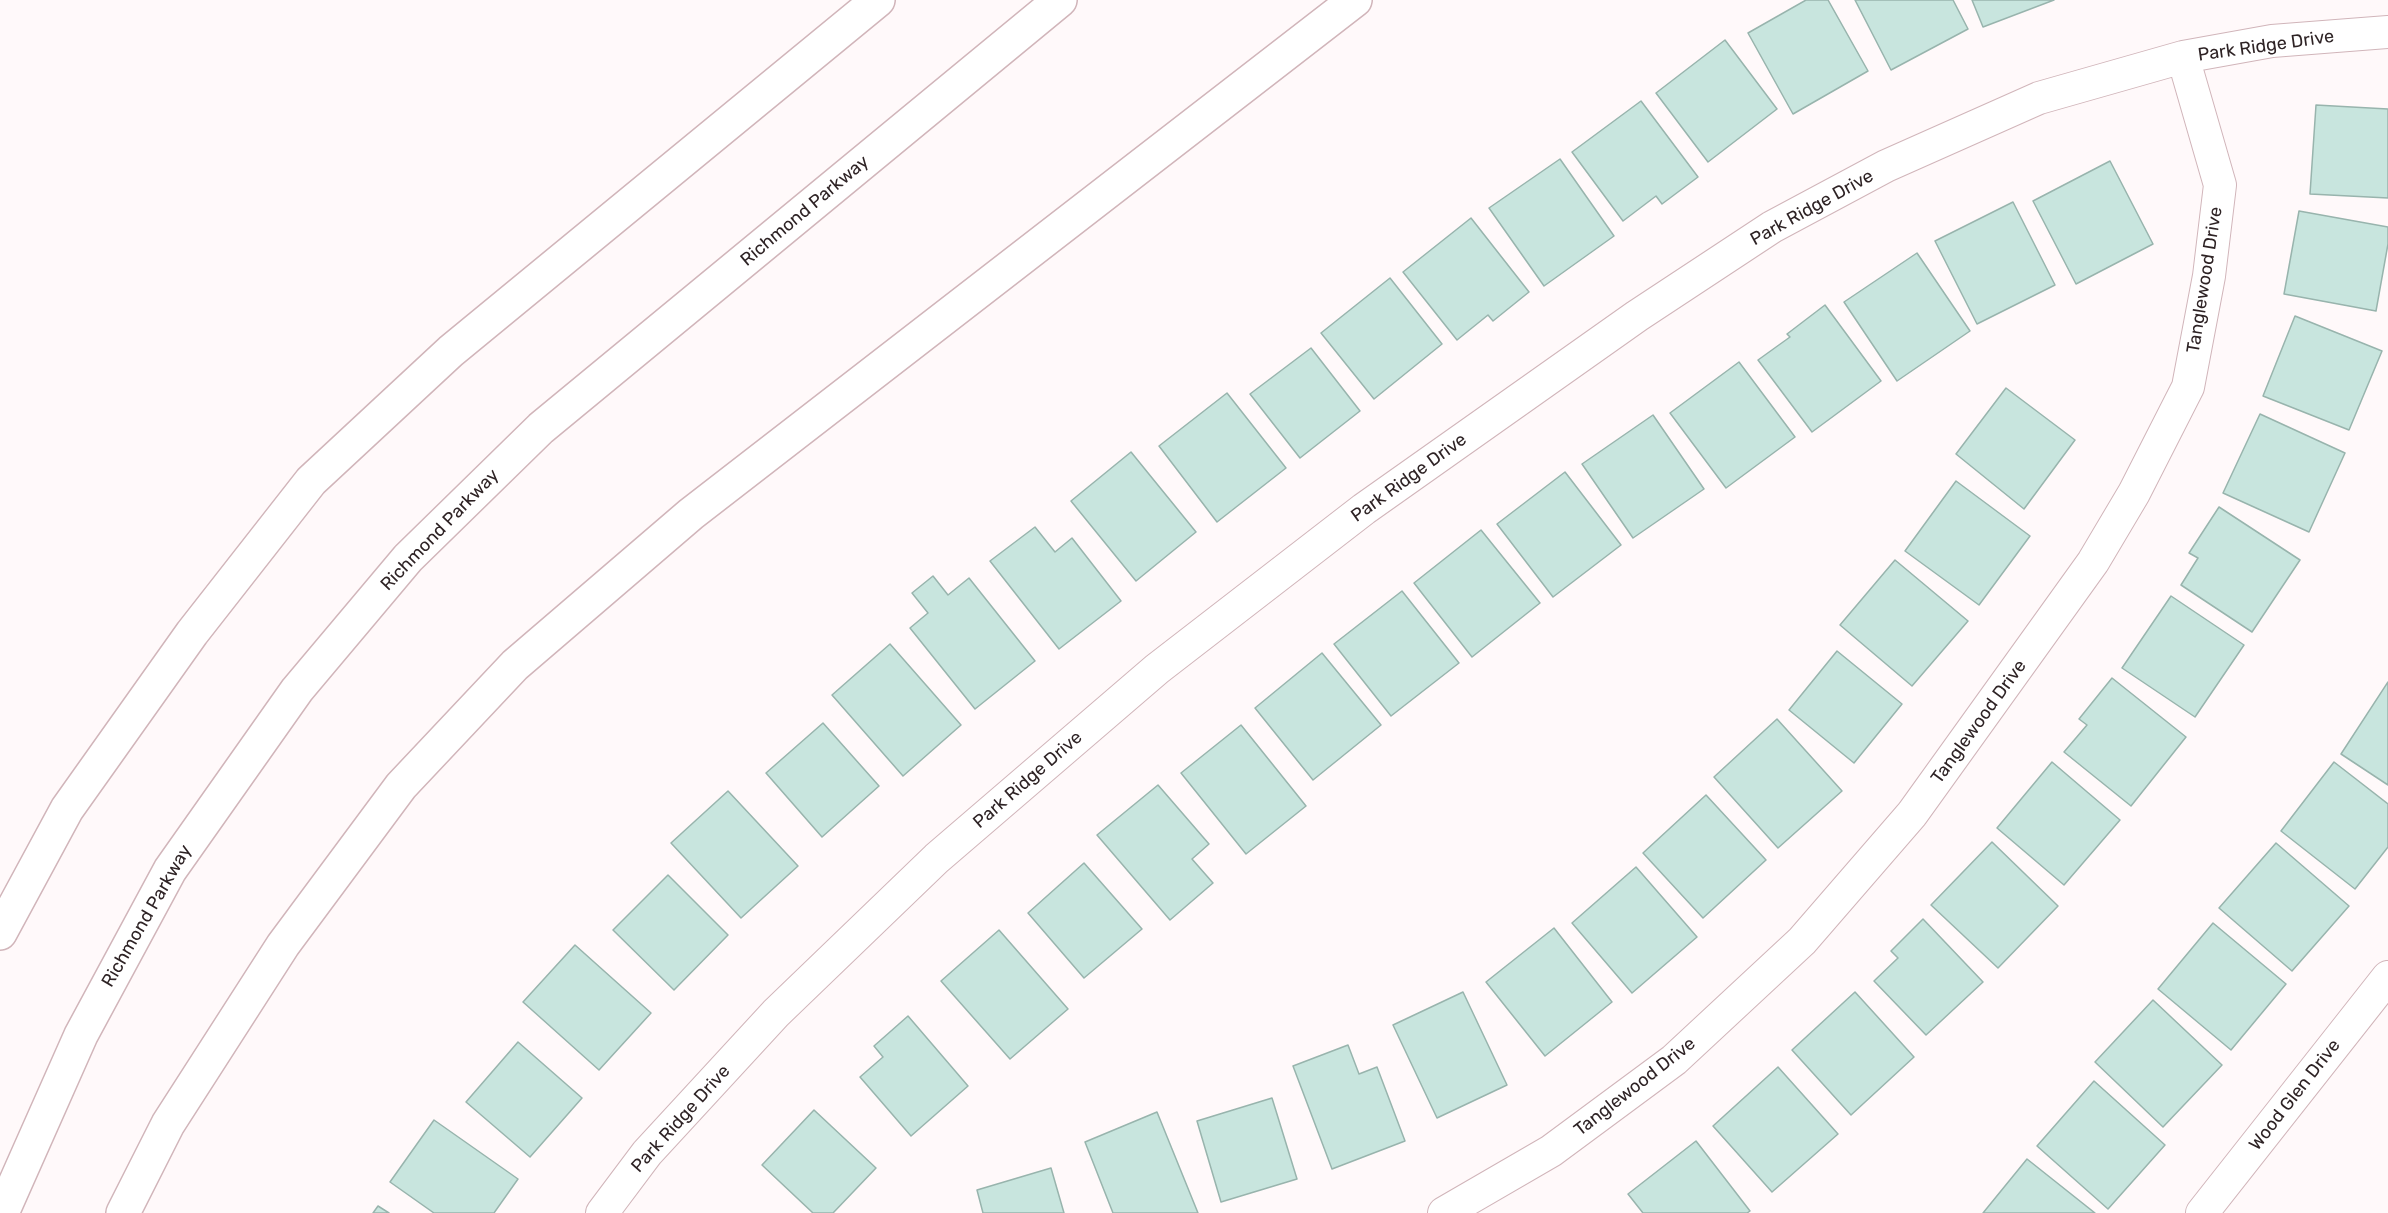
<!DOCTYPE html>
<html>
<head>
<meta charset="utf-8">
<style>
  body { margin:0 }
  canvas { display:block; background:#fff9fa }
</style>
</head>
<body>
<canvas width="2388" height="1213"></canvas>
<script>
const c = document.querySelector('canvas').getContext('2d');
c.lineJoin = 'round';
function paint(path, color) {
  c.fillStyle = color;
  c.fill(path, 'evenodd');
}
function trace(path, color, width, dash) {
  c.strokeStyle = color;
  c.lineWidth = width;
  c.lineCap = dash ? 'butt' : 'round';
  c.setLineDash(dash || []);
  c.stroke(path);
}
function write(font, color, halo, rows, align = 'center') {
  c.font = font + ' Rubik,sans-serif';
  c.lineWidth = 5;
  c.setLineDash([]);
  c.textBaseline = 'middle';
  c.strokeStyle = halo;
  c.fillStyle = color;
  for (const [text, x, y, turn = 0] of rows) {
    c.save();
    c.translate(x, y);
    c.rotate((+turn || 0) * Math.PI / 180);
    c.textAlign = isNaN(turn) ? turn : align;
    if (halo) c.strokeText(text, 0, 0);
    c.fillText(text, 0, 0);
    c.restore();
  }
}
const building = new Path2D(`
  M1806 0H1828L1868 71 1793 114 1748 33Z
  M1855 0H1953L1968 29 1891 70Z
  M1972 0H2054L1983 27Z
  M1725 40 1777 109 1708 162 1656 93Z
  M1641 101 1698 177 1662 204 1656 196 1623 221 1572 152Z
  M2316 105 2388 109V198L2310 194Z
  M1560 159 1614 236 1544 286 1489 208Z
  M2110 161 2153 244 2076 284 2033 201Z
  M2013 202 2055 285 1977 324 1935 241Z
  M2299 211 2388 227V244L2376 311 2284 294Z
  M1471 218 1529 292 1493 321 1488 315 1457 340 1403 272Z
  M1917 253 1970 331 1897 381 1844 302Z
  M1390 278 1442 344 1374 399 1321 333Z
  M1825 305 1881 381 1812 432 1758 360 1790 337 1787 334Z
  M2295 316 2382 351 2349 430 2263 396Z
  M1311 348 1360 411 1300 458 1250 394Z
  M1739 362 1795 437 1726 488 1670 413Z
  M2006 388 2075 440 2024 509 1956 454Z
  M1227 393 1286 468 1217 522 1159 446Z
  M2260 414 2345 453 2309 532 2223 493Z
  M1653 415 1704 489 1633 538 1582 464Z
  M1131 452 1196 532 1136 581 1071 501Z
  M1565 472 1621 545 1553 597 1497 524Z
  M1956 481 2030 536 1979 605 1905 551Z
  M2219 507 2300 560 2252 632 2181 585 2198 558 2189 553Z
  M1035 527 1055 552 1072 538 1121 601 1059 649 990 561Z
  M1481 530 1540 603 1472 657 1414 583Z
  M1895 560 1968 621 1912 686 1840 625Z
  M933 576 948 595 969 578 1035 661 975 709 910 628 928 613 912 593Z
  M1402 591 1459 663 1391 716 1334 644Z
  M2171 596 2244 645 2195 717 2122 668Z
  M890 644 961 725 903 776 832 695Z
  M1837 651 1902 704 1854 763 1789 710Z
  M1322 653 1381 725 1313 780 1255 708Z
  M2112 678 2186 737 2131 806 2064 752 2087 725 2079 719Z
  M2388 682V785L2341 754Z
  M1777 719 1842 791 1778 848 1714 777Z
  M823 723 879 786 822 837 766 773Z
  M1241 725 1306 806 1246 854 1181 773Z
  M2052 762 2120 820 2064 885 1997 828Z
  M2334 762 2388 804V847L2355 889 2281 831Z
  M1158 785 1209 844 1192 859 1213 883 1170 920 1097 835Z
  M728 791 798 866 741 918 671 843Z
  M1706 795 1766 860 1703 918 1643 853Z
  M1992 842 2058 906 1998 968 1931 905Z
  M2276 843 2349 906 2292 971 2219 908Z
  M1084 863 1142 929 1084 978 1028 913Z
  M1636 867 1697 937 1632 993 1572 923Z
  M668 875 728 935 674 990 613 930Z
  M1923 919 1983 982 1926 1035 1874 981 1898 958 1891 951Z
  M2213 923 2286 984 2231 1050 2158 989Z
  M1554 928 1612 1002 1545 1056 1486 982Z
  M999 930 1068 1009 1010 1059 941 981Z
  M575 945 651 1013 599 1070 523 1002Z
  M1463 992 1507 1085 1437 1118 1393 1025Z
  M1855 992 1914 1057 1851 1115 1792 1050Z
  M2153 1000 2222 1065 2163 1127 2095 1062Z
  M908 1016 968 1086 911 1136 860 1077 883 1057 874 1046Z
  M518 1042 582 1098 530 1157 466 1102Z
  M1348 1045 1359 1074 1377 1067 1405 1141 1332 1169 1293 1066Z
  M1778 1067 1838 1134 1772 1192 1713 1126Z
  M2094 1081 2165 1145 2108 1209 2037 1146Z
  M1272 1098 1297 1179 1221 1202 1197 1121Z
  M814 1110 876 1168 833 1213H813L762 1165Z
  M1157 1112 1198 1213H1113L1085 1142Z
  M434 1120 518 1179 494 1213H434L390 1182Z
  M1696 1141 1750 1211 1747 1213H1643L1628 1194Z
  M2027 1159 2095 1213H1983Z
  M1051 1168 1064 1213H983L977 1190Z
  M378 1206 389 1213H373Z`);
paint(building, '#c8e5de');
trace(building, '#98b4ad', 1.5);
const minor = new Path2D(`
  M602 1213 647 1153 776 1013 937 858 1157 669 1364 509 1637 316 1772 227 1886 166 2039 98 2183 57 2272 41 2388 32
  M1444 1213 1551 1151 1674 1060 1802 941 1912 814 2093 562 2134 493 2188 387 2209 276 2220 185 2183 57
  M2202 1213 2388 977`);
const trunk = new Path2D(`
  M0 933 67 809 192 633 311 481 451 351 878 0
  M2 1213 81 1035 170 870 297 690 408 558 541 428 1060 0
  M123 1213 168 1124 283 945 401 786 515 665 691 514 1355 0`);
trace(minor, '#d1b5ba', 34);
trace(trunk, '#d1b5ba', 36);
trace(minor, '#fff', 32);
trace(trunk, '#fff', 33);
write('18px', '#2e2325', '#fff', [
  ["Park Ridge Drive",2266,46,-8],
  ["Park Ridge Drive",1812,208,-29],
  ["Richmond Parkway",805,211,-40],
  ["Tanglewood Drive",2205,280,-81],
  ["Park Ridge Drive",1409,478,-36],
  ["Richmond Parkway",440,530,-46],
  ["Tanglewood Drive",1979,722,-54],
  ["Park Ridge Drive",1028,780,-41],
  ["Richmond Parkway",147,916,-60],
  ["Tanglewood Drive",1635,1087,-38],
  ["Wood Glen Drive",2295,1095,-52],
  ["Park Ridge Drive",681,1119,-48]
]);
</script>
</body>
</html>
